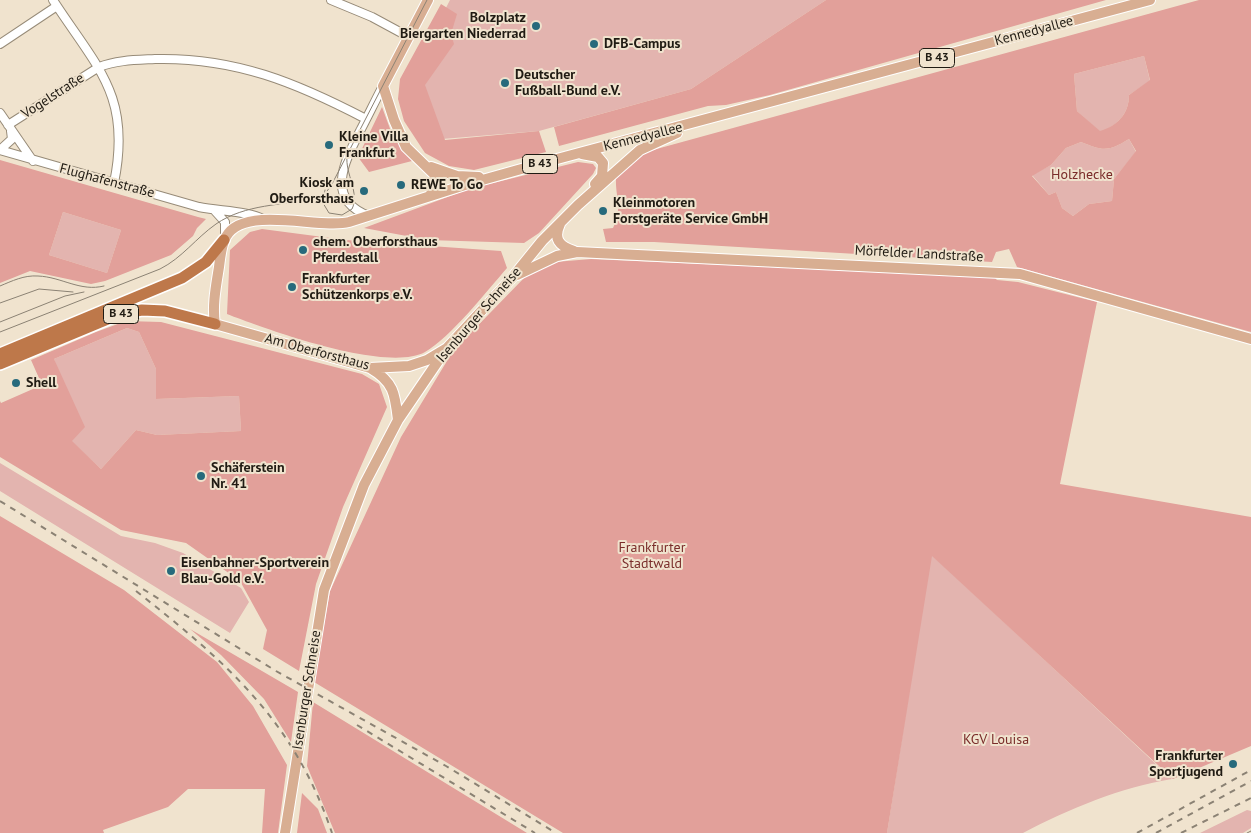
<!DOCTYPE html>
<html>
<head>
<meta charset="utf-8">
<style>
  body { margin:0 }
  canvas { display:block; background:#f0e3ce }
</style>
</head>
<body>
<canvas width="1251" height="833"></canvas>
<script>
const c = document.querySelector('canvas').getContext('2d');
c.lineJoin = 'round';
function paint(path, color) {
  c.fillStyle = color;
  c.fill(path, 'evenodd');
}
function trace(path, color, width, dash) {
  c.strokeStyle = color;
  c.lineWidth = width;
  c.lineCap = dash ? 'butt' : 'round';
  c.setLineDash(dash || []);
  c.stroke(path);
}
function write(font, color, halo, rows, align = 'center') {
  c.font = font + ' "PT Sans",sans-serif';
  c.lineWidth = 4;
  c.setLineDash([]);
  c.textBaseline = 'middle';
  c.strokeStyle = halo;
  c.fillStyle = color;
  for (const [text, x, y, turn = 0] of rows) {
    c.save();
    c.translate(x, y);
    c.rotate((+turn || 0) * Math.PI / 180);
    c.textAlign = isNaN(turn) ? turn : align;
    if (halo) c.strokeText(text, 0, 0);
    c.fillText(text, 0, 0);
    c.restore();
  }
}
paint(new Path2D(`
  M450 0H826L691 89 539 131 442 139 407 84Z
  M1144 56 1150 81 1129 95C1129 114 1117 126 1100 132L1077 111 1074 74Z
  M1129 139 1136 152 1114 179 1112 201 1089 204 1073 216 1062 208 1056 192 1049 195 1032 175 1051 165 1066 148 1081 142C1103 151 1108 152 1129 139Z
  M63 212 121 230 107 273 49 255Z
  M127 328 139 332 156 369V399L239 396 241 431 157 435 136 430 101 469 71 441 54 359Z
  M0 463 121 536 155 543 183 553 241 588 249 602 230 633 0 491Z
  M931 554 1172 779C1121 787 1069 809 1023 833H887Z
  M1247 810 1251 811V828L1243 833H1200Z`), '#e3b4af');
paint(new Path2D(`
  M826 0H1106L770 95 726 105 708 106 559 146 554 127 691 89Z
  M1199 0H1251V332L1017 267 1009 249 996 252 992 262 654 242H606L603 229 613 228C623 209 615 197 616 177L642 153ZM1144 56 1150 80 1129 95C1129 114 1117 126 1100 131L1077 111 1074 74ZM1129 139 1136 151 1114 179 1112 201 1089 204 1073 216 1062 208 1056 192 1049 195 1032 176 1051 165 1066 148 1081 142C1103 151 1108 152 1129 139Z
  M441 4 457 14 451 34 454 44 425 85 445 140 539 131 546 152 474 170 449 166 425 153 404 121 398 99 400 79Z
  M382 107 392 134 412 161 369 172 358 157Z
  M0 160 198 217 206 219 197 228 193 236 171 255 105 281 91 284 30 271 0 283ZM63 212 121 230 107 273 49 255Z
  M578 162 593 164 596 168 593 174 539 233 524 243 428 240 364 228 469 189Z
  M262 229 346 240 501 251 507 268C487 291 450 338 425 352 387 373 268 330 227 314L230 250 250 232Z
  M591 259 994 277 997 280 1018 282 1097 302 1060 484 1251 517V746L1173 779 932 556 887 833H563L314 682 330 591 401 437 453 351 525 277 555 262Z
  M126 321 161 322 362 374 379 384 387 407 343 507 316 584 299 671 263 649 267 630 240 581 186 543 121 530 0 457V401L1 403 42 385 31 360 96 332ZM127 328 139 332 156 369V399L239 396 241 431 157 435 136 430 101 469 72 441 85 427 54 359Z
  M0 516 124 590 217 662 253 706 287 765 278 833H262L265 789H188L168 807 103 830 104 833H0Z
  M190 629 298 692 291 742 264 699 221 655Z
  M313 702 527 833H335L307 766Z
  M302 793 318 809 327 833H297Z`), '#e2a09a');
const minor = new Path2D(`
  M53 0C97 68 132 95 114 183
  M331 0 372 17 409 37
  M0 44 57 6
  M0 113 33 161
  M8 125 99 67C117 60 136 60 155 59 235 57 297 83 366 119
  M0 150 199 207C217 211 249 211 263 219
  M0 150 12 139 11 131
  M215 211 225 222V238
  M369 216C324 199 345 161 360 131 368 116 375 101 383 86`);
const major = new Path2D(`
  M428 0 383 86 394 120 406 147 440 180 439 187 430 195
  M582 154 598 157 603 163 602 176 595 184
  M431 167 457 176 479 177
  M560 224C553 239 559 246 574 251
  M517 275 557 256 577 252 1020 274 1251 339
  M447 348 427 360 409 366 370 368 215 324C212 306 216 286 219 267 220 259 221 249 224 241 238 202 318 230 349 222L468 184 557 159 1150 0
  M370 368C394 382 395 394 398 420
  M285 833 324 590 364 485 398 420 447 348 512 278 542 241 578 205 640 150 677 133`);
const highway = new Path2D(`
  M0 354 182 278 206 262 224 240
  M0 364 120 314 142 310 165 311 215 324`);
trace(minor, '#978b78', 10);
trace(major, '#fff', 12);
trace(highway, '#fff', 14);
trace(minor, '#fff', 8);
trace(major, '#d8ae92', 10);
trace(highway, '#be784a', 11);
trace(new Path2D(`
  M325 190 323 203 329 213 342 215 352 209C360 193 345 174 347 156
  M0 286C12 281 24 275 38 276 62 277 80 292 104 286
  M0 303 39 289 73 292
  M0 322 65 296 84 292
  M0 332 160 269C182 258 196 238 216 224 245 204 283 205 316 199L325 194 332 184 427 0
  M1247 833 1251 831`), '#8b8274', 1);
trace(new Path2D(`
  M0 501 276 671 446 766 556 833
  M136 591C226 662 294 720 332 833
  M357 725 535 833
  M1137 833 1251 770
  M1156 833 1251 781
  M1181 833 1251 798`), '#8b8274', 2, [6, 6]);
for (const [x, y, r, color] of [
  [536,26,5,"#276a7c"],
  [594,44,5,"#276a7c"],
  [505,83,5,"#276a7c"],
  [329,145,5,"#276a7c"],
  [401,185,5,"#276a7c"],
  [364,191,5,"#276a7c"],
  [603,211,5,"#276a7c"],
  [303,250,5,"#276a7c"],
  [292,287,5,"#276a7c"],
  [16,383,5,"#276a7c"],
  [201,476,5,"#276a7c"],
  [171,571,5,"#276a7c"],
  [1233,764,5,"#276a7c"]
]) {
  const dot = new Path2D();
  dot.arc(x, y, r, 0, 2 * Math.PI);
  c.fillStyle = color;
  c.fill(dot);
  trace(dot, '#f0e3ce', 2);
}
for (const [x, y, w] of [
  [937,58,35],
  [540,164,35],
  [121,314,35]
]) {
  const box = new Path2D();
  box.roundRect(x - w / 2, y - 9.5, w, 19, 4);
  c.fillStyle = '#f0e3ce';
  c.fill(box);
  trace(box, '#201b13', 1);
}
write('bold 12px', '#201b13', null, [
  ["B 43",937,58],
  ["B 43",540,164],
  ["B 43",121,314]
]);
write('bold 14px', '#201b13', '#f0e3ce', [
  ["Bolzplatz",526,18,"right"],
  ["Biergarten Niederrad",526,34,"right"],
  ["DFB-Campus",604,44],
  ["Deutscher",515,75],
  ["Fußball-Bund e.V.",515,91],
  ["Kleine Villa",339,137],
  ["Frankfurt",339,153],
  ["Kiosk am",354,183,"right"],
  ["Oberforsthaus",354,199,"right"],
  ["REWE To Go",411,185],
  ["Kleinmotoren",613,203],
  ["Forstgeräte Service GmbH",613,219],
  ["ehem. Oberforsthaus",313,242],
  ["Pferdestall",313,258],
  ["Frankfurter",302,279],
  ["Schützenkorps e.V.",302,295],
  ["Shell",26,383],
  ["Schäferstein",211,468],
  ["Nr. 41",211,484],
  ["Eisenbahner-Sportverein",181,563],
  ["Blau-Gold e.V.",181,579],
  ["Frankfurter",1223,756,"right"],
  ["Sportjugend",1223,772,"right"]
], 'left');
write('14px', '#201b13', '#f0e3ce', [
  ["Kennedyallee",1034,31,-15],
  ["Vogelstraße",53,96,-33],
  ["Kennedyallee",643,137,-14],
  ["Flughafenstraße",107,181,15],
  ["Mörfelder Landstraße",919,254,3],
  ["Isenburger Schneise",479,315,-49],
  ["Am Oberforsthaus",317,352,15],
  ["Isenburger Schneise",307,690,-81]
]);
write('14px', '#7a2d2a', '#f0e3ce', [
  ["Holzhecke",1082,175],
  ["Frankfurter",652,548],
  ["Stadtwald",652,564],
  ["KGV Louisa",996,740]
]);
</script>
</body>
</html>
